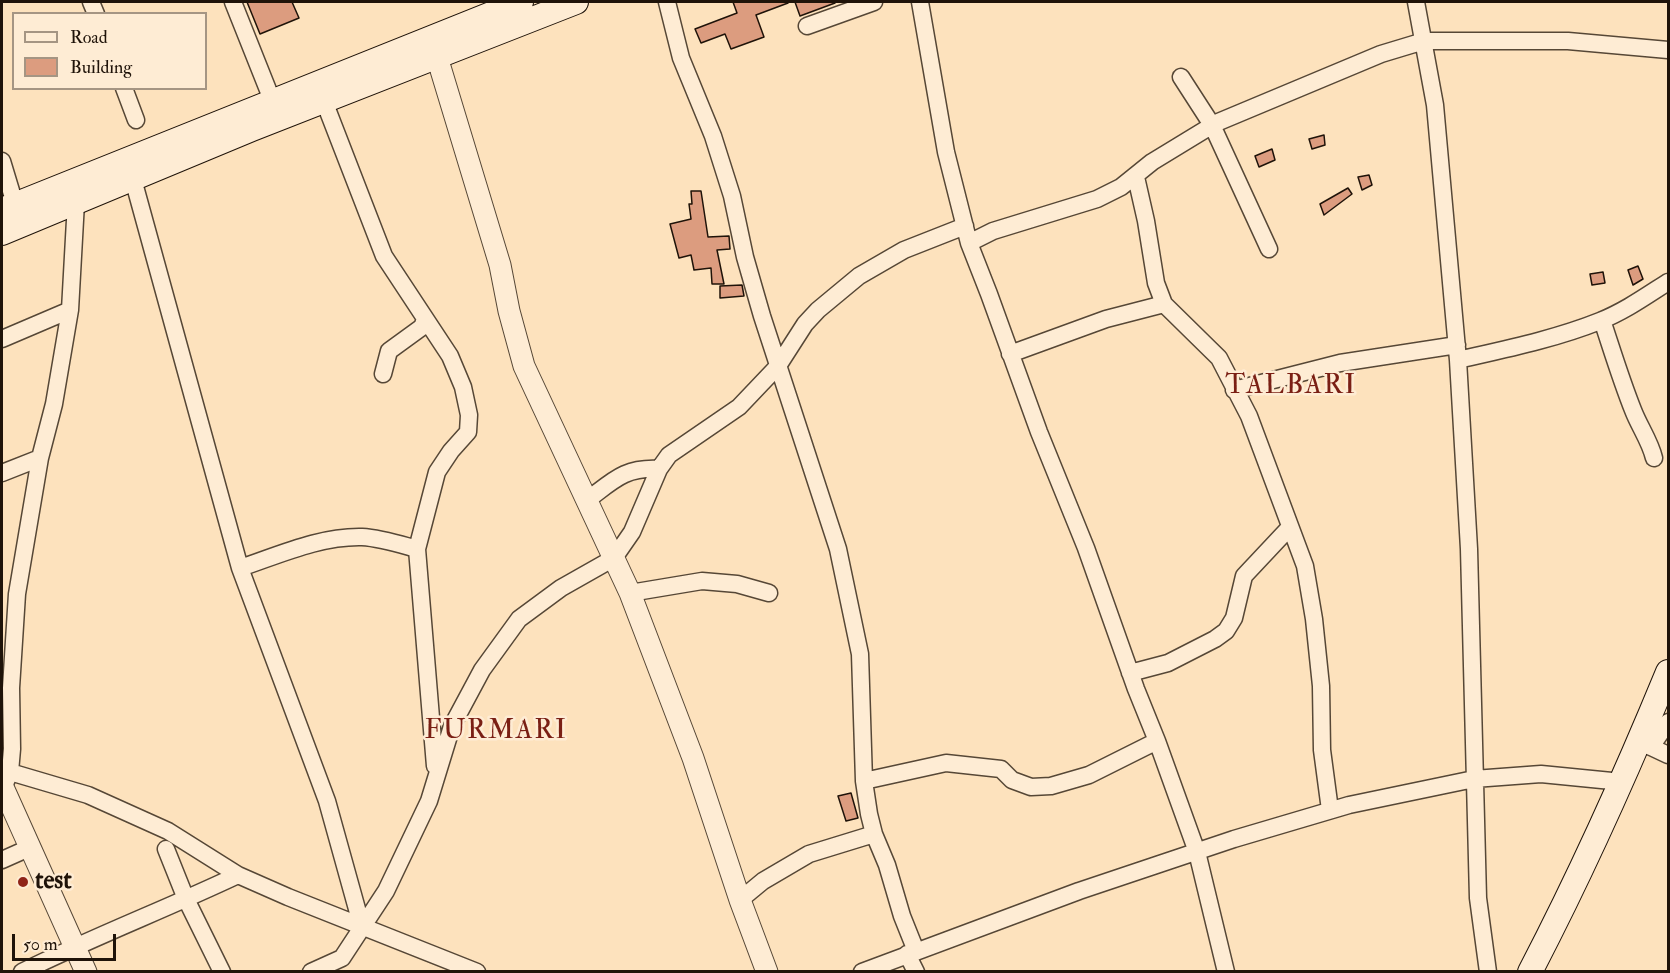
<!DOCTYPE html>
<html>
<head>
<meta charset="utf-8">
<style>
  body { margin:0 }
  #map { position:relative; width:1670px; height:973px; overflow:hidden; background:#fde2bd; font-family:"IM FELL Double Pica",serif }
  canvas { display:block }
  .frame { position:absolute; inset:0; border:3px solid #1f1309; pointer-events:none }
  .legend { position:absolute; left:12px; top:12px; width:195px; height:78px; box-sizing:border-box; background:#feecd4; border:2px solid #a59583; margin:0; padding:8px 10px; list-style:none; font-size:18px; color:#1f1309 }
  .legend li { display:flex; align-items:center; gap:12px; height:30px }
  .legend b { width:30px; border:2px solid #a59583 }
  .scale { position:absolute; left:12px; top:934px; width:104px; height:27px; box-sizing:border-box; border:3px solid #1f1309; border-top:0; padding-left:8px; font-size:18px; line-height:21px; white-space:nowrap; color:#1f1309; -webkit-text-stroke:4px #feecd4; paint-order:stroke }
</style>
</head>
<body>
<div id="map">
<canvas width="1670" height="973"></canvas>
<div class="frame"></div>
<ul class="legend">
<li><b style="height:8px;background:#feecd4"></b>Road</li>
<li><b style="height:16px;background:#dc9c7f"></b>Building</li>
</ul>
<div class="scale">50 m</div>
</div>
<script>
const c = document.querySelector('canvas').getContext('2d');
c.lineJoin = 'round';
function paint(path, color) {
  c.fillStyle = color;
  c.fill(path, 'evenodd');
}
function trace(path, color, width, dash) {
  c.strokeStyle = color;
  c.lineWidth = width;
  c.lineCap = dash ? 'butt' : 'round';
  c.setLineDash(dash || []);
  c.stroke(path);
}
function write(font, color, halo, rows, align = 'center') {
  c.font = font + ' "IM FELL Double Pica",serif';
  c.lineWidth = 5;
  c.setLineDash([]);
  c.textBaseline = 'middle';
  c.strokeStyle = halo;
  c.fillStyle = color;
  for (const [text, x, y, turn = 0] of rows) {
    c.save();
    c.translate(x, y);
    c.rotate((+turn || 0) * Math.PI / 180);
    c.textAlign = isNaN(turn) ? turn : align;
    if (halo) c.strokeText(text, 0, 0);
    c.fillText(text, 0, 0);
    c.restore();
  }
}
const building = new Path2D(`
  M247 2H292L299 18 260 34Z
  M733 2H788V3L756 15 764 37 731 49 725 34 701 43 695 29 737 13Z
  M795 2H835V3L800 16Z
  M1324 135 1325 145 1312 149 1309 139Z
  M1272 149 1275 160 1259 167 1255 156Z
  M1369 175 1372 185 1362 190 1358 177Z
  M1348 188 1352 194 1324 215 1320 204Z
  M691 191H701L708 237 729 236 730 249 717 250 724 284H712L711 268 694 270 691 255 679 258 670 224 691 219 689 204H692Z
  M1638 266 1643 279 1633 285 1628 270Z
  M1603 272 1605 283 1592 285 1590 274Z
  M742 285 744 296 720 298V286Z
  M851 793 858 818 846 821 838 796Z`);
paint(building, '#dc9c7f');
trace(building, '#1f1309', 1.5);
const minor = new Path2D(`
  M91 2 96 14
  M233 2 276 110
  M667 2 681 58 713 136 732 196 745 257 762 316 838 549 860 654 864 781 869 814 874 834 887 865 902 916 916 951
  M920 2 946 152 969 243 989 294 1039 432 1086 548 1136 689 1157 741 1197 852 1226 972
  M1416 2 1435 105 1458 360 1469 549 1478 898 1488 972
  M807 26 874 2
  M1181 77 1212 125 1269 249
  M124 88 136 120
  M324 101 384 256 450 356 463 387 469 415 468 432 451 451 437 472 417 549 435 766
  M2 161 15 204
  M1136 177 1146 221 1156 283 1164 304 1219 358 1249 416 1305 566 1314 619 1321 686 1322 750 1330 810
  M133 179 240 568 327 801 362 927
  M969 243 993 231 1097 199 1121 187 1152 162 1216 123 1381 54 1424 41H1568L1668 50
  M1602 320C1612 350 1621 380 1633 410 1639 426 1650 441 1654 458
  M2 339 70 310
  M1010 354 1106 319 1164 304
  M1458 360C1506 349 1555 339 1600 321 1625 311 1646 296 1668 282
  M383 374 389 351 422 327 425 319
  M1234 390 1340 363 1457 345
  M2 473 40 458
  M586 501C613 481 624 467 659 469
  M240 568C279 555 320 536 362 537 381 538 399 544 417 549
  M630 593 702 581 737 584 769 593
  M1130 673 1168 663 1215 639 1226 631 1234 618 1244 576 1290 527
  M1639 742 1651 747 1668 722
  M1651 747 1668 755
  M10 772 88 795 168 831 238 875 288 897 477 972
  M864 781 946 763 1001 769 1012 780 1031 787 1051 786 1089 775 1157 741
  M3 788 10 772 12 749 11 688 17 594 40 458 54 404 70 310 76 202
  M166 849 186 899 222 972
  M2 860 29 848
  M740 900 763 881 809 854 874 834
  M907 954 916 972
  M22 972C93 937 166 909 238 875
  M311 972 342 958 386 891 429 801 452 726 482 670 519 619 561 588 614 558 632 532 659 469 669 455 739 407 778 366 805 324 818 310 859 276 904 250 965 226
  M862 972 1079 891 1234 839 1349 805 1474 779 1541 774 1622 782`);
const tertiary = new Path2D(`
  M437 57 500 265 509 311 524 366 630 593 693 758 740 900 767 972
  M2 785 86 972`);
const secondary = new Path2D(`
  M2 210 521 2
  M2 233 252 129 576 2
  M1530 972C1581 874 1626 774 1668 672`);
trace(minor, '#564736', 19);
trace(tertiary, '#564736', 23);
trace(secondary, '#1f1309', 26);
trace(minor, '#feecd4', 16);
trace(tertiary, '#feecd4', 21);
trace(secondary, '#feecd4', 24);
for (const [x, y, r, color] of [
  [23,882,6,"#8f2418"]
]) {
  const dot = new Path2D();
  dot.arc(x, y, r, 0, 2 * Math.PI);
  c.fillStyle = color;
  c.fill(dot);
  trace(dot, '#feecd4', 2);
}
write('bold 26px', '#1f1309', '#feecd4', [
  ["test",35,882]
], 'left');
c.letterSpacing = '1.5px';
write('27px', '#7a1f14', '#feecd4', [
  ["TALBARI",1291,387],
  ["FURMARI",496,732]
]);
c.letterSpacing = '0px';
</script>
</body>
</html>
